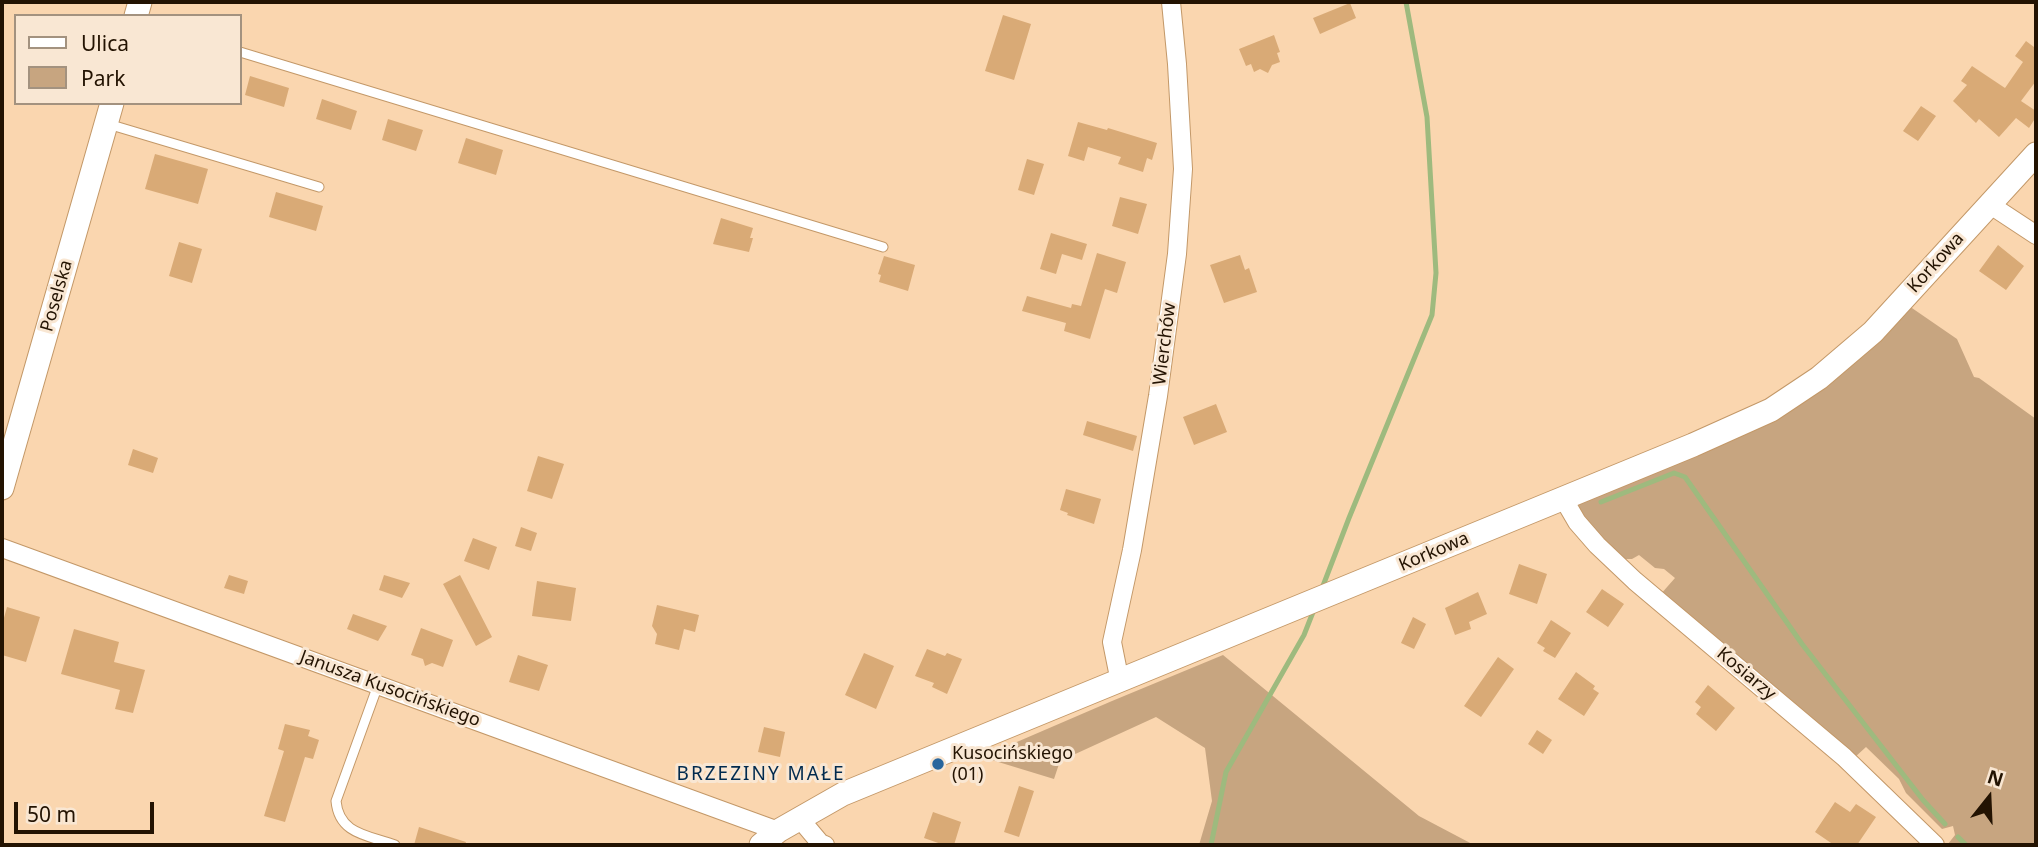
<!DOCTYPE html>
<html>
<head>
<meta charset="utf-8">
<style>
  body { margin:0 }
  #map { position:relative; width:2038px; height:847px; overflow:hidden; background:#fad6af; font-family:"Noto Sans",sans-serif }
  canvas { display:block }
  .frame { position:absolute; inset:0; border:4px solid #231302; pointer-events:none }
  .legend { position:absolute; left:14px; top:14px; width:228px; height:91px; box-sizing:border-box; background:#f9e7d3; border:2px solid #a3927f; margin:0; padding:9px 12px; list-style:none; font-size:21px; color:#231302 }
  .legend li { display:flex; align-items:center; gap:14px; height:35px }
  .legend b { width:35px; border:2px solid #a3927f }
  .north { position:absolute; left:1954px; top:763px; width:70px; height:70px; -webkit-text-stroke:5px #f9e7d3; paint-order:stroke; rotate:18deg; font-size:19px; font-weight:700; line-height:28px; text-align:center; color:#231302 }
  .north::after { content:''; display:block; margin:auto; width:24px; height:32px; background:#231302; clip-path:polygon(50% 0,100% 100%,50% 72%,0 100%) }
  .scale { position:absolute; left:14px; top:802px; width:140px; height:32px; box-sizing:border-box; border:4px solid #231302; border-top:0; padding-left:9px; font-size:21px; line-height:24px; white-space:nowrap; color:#231302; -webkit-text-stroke:5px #f9e7d3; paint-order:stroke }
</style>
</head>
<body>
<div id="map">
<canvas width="2038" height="847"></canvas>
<div class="frame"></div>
<ul class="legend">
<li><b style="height:9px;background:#fff"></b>Ulica</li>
<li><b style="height:19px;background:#c7a580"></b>Park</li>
</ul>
<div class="north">N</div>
<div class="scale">50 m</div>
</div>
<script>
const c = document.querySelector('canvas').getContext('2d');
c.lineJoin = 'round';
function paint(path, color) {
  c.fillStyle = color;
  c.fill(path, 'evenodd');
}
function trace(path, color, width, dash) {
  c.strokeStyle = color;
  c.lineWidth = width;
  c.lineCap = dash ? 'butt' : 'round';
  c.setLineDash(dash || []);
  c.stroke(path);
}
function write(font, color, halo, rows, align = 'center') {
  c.font = font + ' "Noto Sans",sans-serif';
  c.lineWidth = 6;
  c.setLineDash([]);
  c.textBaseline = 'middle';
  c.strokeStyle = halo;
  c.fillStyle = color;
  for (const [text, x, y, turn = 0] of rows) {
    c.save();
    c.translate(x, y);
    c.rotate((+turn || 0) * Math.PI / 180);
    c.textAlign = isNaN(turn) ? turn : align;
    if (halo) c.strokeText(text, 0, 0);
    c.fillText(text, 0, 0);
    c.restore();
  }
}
paint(new Path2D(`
  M1909 306 1957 339 1974 377 1979 378 2036 419V845H1950L1948 844 1955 835 1953 826 1942 829 1906 793 1899 779 1866 747 1854 758 1660 595 1675 578 1664 569 1655 568 1639 555 1632 559H1624L1583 520 1578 503 1683 459Z
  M1223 655 1419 816 1474 845H1199L1212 801 1205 748 1156 717 1060 761 1054 779 982 757 1112 701Z`), '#c7a580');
trace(new Path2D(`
  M1601 502 1674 473 1685 477 1802 644 1923 800 1945 824
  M1321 591 1349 518 1432 315 1436 273 1427 117 1406 2
  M1958 837 1966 845
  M1211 845 1226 772 1304 635 1315 607`), '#9eba7e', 5);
paint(new Path2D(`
  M1350 3 1356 18 1320 34 1313 18Z
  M1003 15 1031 24 1014 80 985 71Z
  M1274 35 1280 52 1277 53 1280 62 1272 65 1268 73 1260 69 1254 72 1251 64 1246 66 1239 49Z
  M2026 41 2034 47 2036 44V81L2021 101 2036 111V117L2029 128 2016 118 1999 137 1979 119 1976 123 1953 101 1967 85 1961 81 1972 66 2005 88 2023 62 2015 56Z
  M250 76 289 88 284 107 245 95Z
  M322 99 357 111 351 130 316 119Z
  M1921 106 1936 116 1918 141 1903 131Z
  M388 119 423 130 416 151 382 140Z
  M1078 122 1107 130 1108 128 1157 143 1152 160 1147 158 1143 172 1118 164 1121 157 1088 147 1084 161 1068 156Z
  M466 138 503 150 496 175 458 163Z
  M155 154 208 169 198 204 145 189Z
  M1027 159 1044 164 1034 195 1018 190Z
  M276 192 323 206 316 231 269 217Z
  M1120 197 1147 204 1138 234 1112 226Z
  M721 218 753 228 750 238H753L749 252 713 244Z
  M1051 233 1087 244 1082 260 1062 254 1056 274 1040 269Z
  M179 242 202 249 192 283 169 276Z
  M1998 245 2024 266 2006 290 1979 271Z
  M1097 253 1126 262 1117 293 1105 289 1090 339 1064 331 1066 323 1022 311 1027 296 1071 308 1072 304 1081 306Z
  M1240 255 1245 270 1249 268 1257 292 1224 303 1210 265Z
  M884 256 915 265 908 291 879 282 881 275 878 274Z
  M1216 404 1227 432 1194 445 1183 417Z
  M1087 421 1137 436 1133 451 1083 435Z
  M133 449 158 458 153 473 128 465Z
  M538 456 564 464 552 499 527 491Z
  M1066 489 1101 499 1094 524 1067 515 1068 513 1060 510Z
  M521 527 537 533 531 551 515 546Z
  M473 538 497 547 489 570 464 561Z
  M1519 564 1547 574 1537 604 1509 594Z
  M229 575 248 581 244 594 224 588Z
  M384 575 410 583 402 598 379 590Z
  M460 575 492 637 476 646 443 584Z
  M537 581 576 588 571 621 532 616Z
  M1602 589 1624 604 1608 627 1586 612Z
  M1478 592 1487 614 1469 622 1471 629 1455 635 1445 608Z
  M657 605 699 615 695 632 684 629 679 650 655 644 657 634 652 626Z
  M7 607 40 617 26 662 2 655V625Z
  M353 614 387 626 378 641 347 629Z
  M1413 617 1426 624 1414 649 1401 643Z
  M1551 620 1571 633 1555 658 1543 651 1545 648 1537 643Z
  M421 628 453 640 443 667 432 663 425 666 423 659 411 655Z
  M74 629 119 642 114 662 145 670 133 713 115 709 120 690 61 674Z
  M927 649 945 656 947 653 962 659 947 694 932 687 934 683 915 676Z
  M864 653 894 666 876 709 845 695Z
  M518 655 548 665 539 691 509 682Z
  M1498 657 1514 669 1481 717 1464 706Z
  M1576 672 1595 686 1593 689 1599 693 1584 716 1558 699Z
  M1708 685 1735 708 1716 731 1696 714 1701 707 1695 702Z
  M285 724 310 730 308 736 319 740 313 759 305 757 285 822 264 816 284 751 278 749Z
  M764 727 785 732 780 757 758 752Z
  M1537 730 1552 740 1543 754 1528 744Z
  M1019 786 1034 791 1019 837 1004 832Z
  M1835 802 1850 812 1856 804 1876 817 1857 845H1834L1815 832Z
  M933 812 961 822 954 845H944L924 838Z
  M419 827 466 842 465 845H414Z`), '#d9aa76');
const service = new Path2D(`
  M240 52 883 247
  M108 124 319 187
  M378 685 336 801C339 834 367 835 395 845`);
const minor = new Path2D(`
  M1989 204 2036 235
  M1563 498 1577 522 1597 545 1635 581 1844 757 1935 845
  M2 548 778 831
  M1120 682 1112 642 1132 550 1158 396 1177 254 1183 169 1177 64 1171 2
  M800 819 821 844 825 845`);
const tertiary = new Path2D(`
  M136 16 140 2
  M2 488 112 103
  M761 845 778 831 843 794 1693 445 1771 410 1819 378 1873 332 2036 154`);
trace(service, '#c39868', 11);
trace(minor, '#c39868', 20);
trace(tertiary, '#c39868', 25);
trace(service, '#fff', 9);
trace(minor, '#fff', 18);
trace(tertiary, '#fff', 23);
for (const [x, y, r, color] of [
  [938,764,7,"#29669d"]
]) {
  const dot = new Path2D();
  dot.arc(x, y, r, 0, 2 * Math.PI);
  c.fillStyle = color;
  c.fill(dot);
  trace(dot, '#f9e7d3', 2.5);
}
write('18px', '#231302', '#f9e7d3', [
  ["Korkowa",1936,263,-48],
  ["Poselska",57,296,-74],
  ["Wierchów",1165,344,-83],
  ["Korkowa",1434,552,-23],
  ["Kosiarzy",1746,674,40],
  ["Janusza Kusocińskiego",390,689,20]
]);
write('18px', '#231302', '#f9e7d3', [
  ["Kusocińskiego",952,754],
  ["(01)",952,775]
], 'left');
c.letterSpacing = '2px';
write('19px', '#002a4e', '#f9e7d3', [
  ["BRZEZINY MAŁE",761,775]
]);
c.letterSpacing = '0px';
</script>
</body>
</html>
